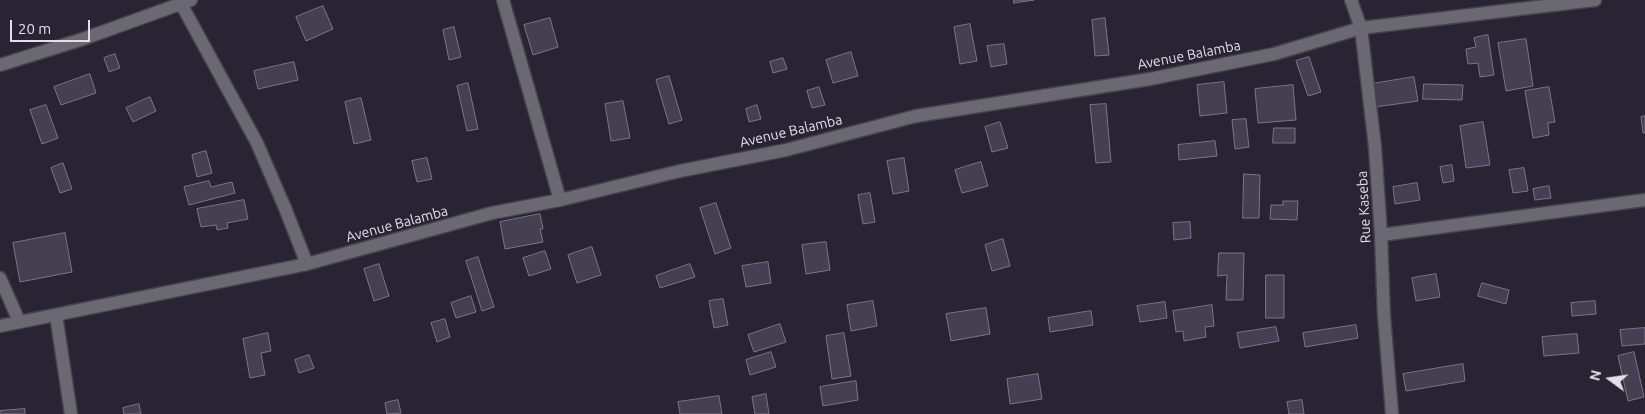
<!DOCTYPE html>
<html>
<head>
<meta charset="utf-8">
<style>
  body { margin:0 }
  #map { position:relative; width:1645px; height:414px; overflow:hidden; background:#282433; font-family:Ubuntu,sans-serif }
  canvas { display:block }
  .north { position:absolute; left:1585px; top:354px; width:50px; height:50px; -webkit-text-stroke:4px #282433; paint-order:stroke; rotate:284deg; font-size:14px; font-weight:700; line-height:20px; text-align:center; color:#e2dfe9 }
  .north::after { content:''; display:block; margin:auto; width:18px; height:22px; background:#e2dfe9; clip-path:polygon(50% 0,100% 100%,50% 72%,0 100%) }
  .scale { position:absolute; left:10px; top:20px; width:80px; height:22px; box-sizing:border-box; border:2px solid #e2dfe9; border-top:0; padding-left:6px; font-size:15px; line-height:18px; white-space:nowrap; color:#e2dfe9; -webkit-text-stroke:4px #282433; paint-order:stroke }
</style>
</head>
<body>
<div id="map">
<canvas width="1645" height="414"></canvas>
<div class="north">N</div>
<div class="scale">20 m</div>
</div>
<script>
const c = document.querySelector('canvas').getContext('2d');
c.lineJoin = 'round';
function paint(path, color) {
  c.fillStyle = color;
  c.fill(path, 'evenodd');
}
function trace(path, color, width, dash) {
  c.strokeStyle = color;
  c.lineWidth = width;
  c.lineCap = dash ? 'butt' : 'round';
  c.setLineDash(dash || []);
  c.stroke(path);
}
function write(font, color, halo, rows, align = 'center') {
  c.font = font + ' Ubuntu,sans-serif';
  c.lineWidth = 4;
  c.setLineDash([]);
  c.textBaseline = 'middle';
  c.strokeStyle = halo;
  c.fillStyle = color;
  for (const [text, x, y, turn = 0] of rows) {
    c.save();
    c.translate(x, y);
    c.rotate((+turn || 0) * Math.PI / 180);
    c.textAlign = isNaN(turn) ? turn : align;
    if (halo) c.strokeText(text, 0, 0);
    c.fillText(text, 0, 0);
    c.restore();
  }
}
const building = new Path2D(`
  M1014 0H1034L1014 3Z
  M323 6 333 29 306 41 296 17Z
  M550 18 558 47 533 55 524 25Z
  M1105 18 1109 55 1095 56 1092 20Z
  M970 24 977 61 960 64 954 27Z
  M454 27 461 57 449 60 443 30Z
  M1488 35 1494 75 1480 77 1478 63 1468 64 1466 49 1476 47 1474 38Z
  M1526 39 1533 86 1506 91 1498 43Z
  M1004 44 1007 64 991 67 987 46Z
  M851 52 858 76 833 83 826 60Z
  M115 54 120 68 109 72 104 58Z
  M1309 57 1321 92 1308 96 1296 61Z
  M783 58 787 69 773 73 770 62Z
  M294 62 298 80 258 89 254 71Z
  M90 74 96 93 61 105 54 87Z
  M669 76 682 120 669 124 656 80Z
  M1414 77 1418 101 1375 107 1372 84Z
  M1224 82 1227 113 1200 116 1197 85Z
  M468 83 478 129 467 131 457 86Z
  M1424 84 1463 85 1462 100 1423 99Z
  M1293 85 1296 120 1258 123 1255 89Z
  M819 87 825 105 812 108 807 91Z
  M1549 87 1555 122 1548 123 1549 135 1533 138 1525 91Z
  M150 97 156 111 133 122 126 108Z
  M361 98 371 140 354 144 345 102Z
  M623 101 630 138 611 141 605 104Z
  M1106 104 1111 162 1096 163 1090 105Z
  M46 105 58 138 42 144 30 110Z
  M757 105 761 119 749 122 746 109Z
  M1645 116V133H1643L1641 117Z
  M1246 119 1249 147 1235 149 1232 120Z
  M1000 122 1008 148 992 152 985 127Z
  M1483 122 1490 165 1466 168 1460 126Z
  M1274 128H1295V143H1273Z
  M1215 141 1217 156 1179 160 1178 145Z
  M206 151 212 173 197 177 192 155Z
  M427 158 432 179 417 182 412 161Z
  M904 158 909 191 893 194 887 161Z
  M981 162 988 186 962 193 955 170Z
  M63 163 72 189 60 193 51 168Z
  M1452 165 1454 181 1443 183 1440 167Z
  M1524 168 1528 191 1513 193 1509 170Z
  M1244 174 1260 175 1259 218H1243Z
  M209 181 211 187 232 182 235 193 189 205 184 187Z
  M1417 183 1420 200 1395 204 1393 187Z
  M1549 186 1551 198 1535 200 1533 189Z
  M870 193 875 222 863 224 858 195Z
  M244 200 248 219 227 223 228 228 217 230 216 225 201 227 197 209Z
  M1283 201H1298L1297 220 1270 219 1271 205H1283Z
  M716 203 731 248 715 254 700 208Z
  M540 214 543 229H540L543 242 505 249 500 222Z
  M1190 222 1191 238 1174 240 1173 223Z
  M65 233 72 272 20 282 13 243Z
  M1003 239 1010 266 992 271 985 245Z
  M826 242 830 270 806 274 802 245Z
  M592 247 601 275 577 283 568 255Z
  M545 251 551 269 529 276 523 258Z
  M1219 253H1244L1243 300H1226L1227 275 1218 276Z
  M478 257 494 307 482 311 466 261Z
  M768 262 771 283 746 287 742 266Z
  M379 264 389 296 374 301 364 269Z
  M690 264 695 277 660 288 656 276Z
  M1436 274 1440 297 1416 301 1412 278Z
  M1266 275H1284V318H1266Z
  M1482 283 1509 290 1506 304 1478 296Z
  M471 296 476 312 456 318 451 303Z
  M723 299 728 325 714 328 709 301Z
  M873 301 877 326 851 331 847 305Z
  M1595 301 1596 314 1572 316 1571 303Z
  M1165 302 1167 318 1140 322 1137 306Z
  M1212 305 1214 326 1205 327 1206 337 1184 341 1183 331 1176 332 1173 311Z
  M986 308 990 334 951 341 946 314Z
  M1091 311 1093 325 1050 332 1048 318Z
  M445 319 450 337 437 342 431 323Z
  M780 324 786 342 754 352 748 335Z
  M1356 325 1358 338 1305 347 1303 333Z
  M1276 327 1279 341 1240 348 1237 333Z
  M1645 328V344L1622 346 1620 330Z
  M268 333 271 351 261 353 265 375 250 378 243 339Z
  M844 333 851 376 832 379 826 336Z
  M1577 334 1579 353 1544 356 1542 337Z
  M771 352 776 367 750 375 746 360Z
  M1634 352 1644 397 1628 401 1618 356Z
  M309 355 314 368 299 373 295 360Z
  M1463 364 1465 381 1406 391 1403 374Z
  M1038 374 1042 399 1010 404 1007 379Z
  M856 381 858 400 823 406 820 387Z
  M766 394 769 414H755L752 397Z
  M719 396 722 414H680L678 402Z
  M398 400 401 413 387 414 385 403Z
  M1302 400 1304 414H1289L1287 402Z
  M139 404 141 414H124L123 408Z
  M25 409V414H0V411Z`);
paint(building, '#454051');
trace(building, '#7b7587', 1);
const minor = new Path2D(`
  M179 0 257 143 285 208 307 264
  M503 0 560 200
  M1351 0 1361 28 1375 147 1381 235 1384 316 1392 414
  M0 65 83 39 191 0
  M1381 235 1645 200
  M0 278 19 321
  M56 315 71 414
  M0 326 307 264 492 213 560 200 680 171 786 150 916 116 1150 79 1274 54 1361 28 1595 0`);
trace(minor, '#464250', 15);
trace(minor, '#6a6870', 12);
write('14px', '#e2dfe9', '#282433', [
  ["Avenue Balamba",1189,55,-11],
  ["Avenue Balamba",791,131,-13],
  ["Rue Kaseba",1364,207,-93],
  ["Avenue Balamba",397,224,-15]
]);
</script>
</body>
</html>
